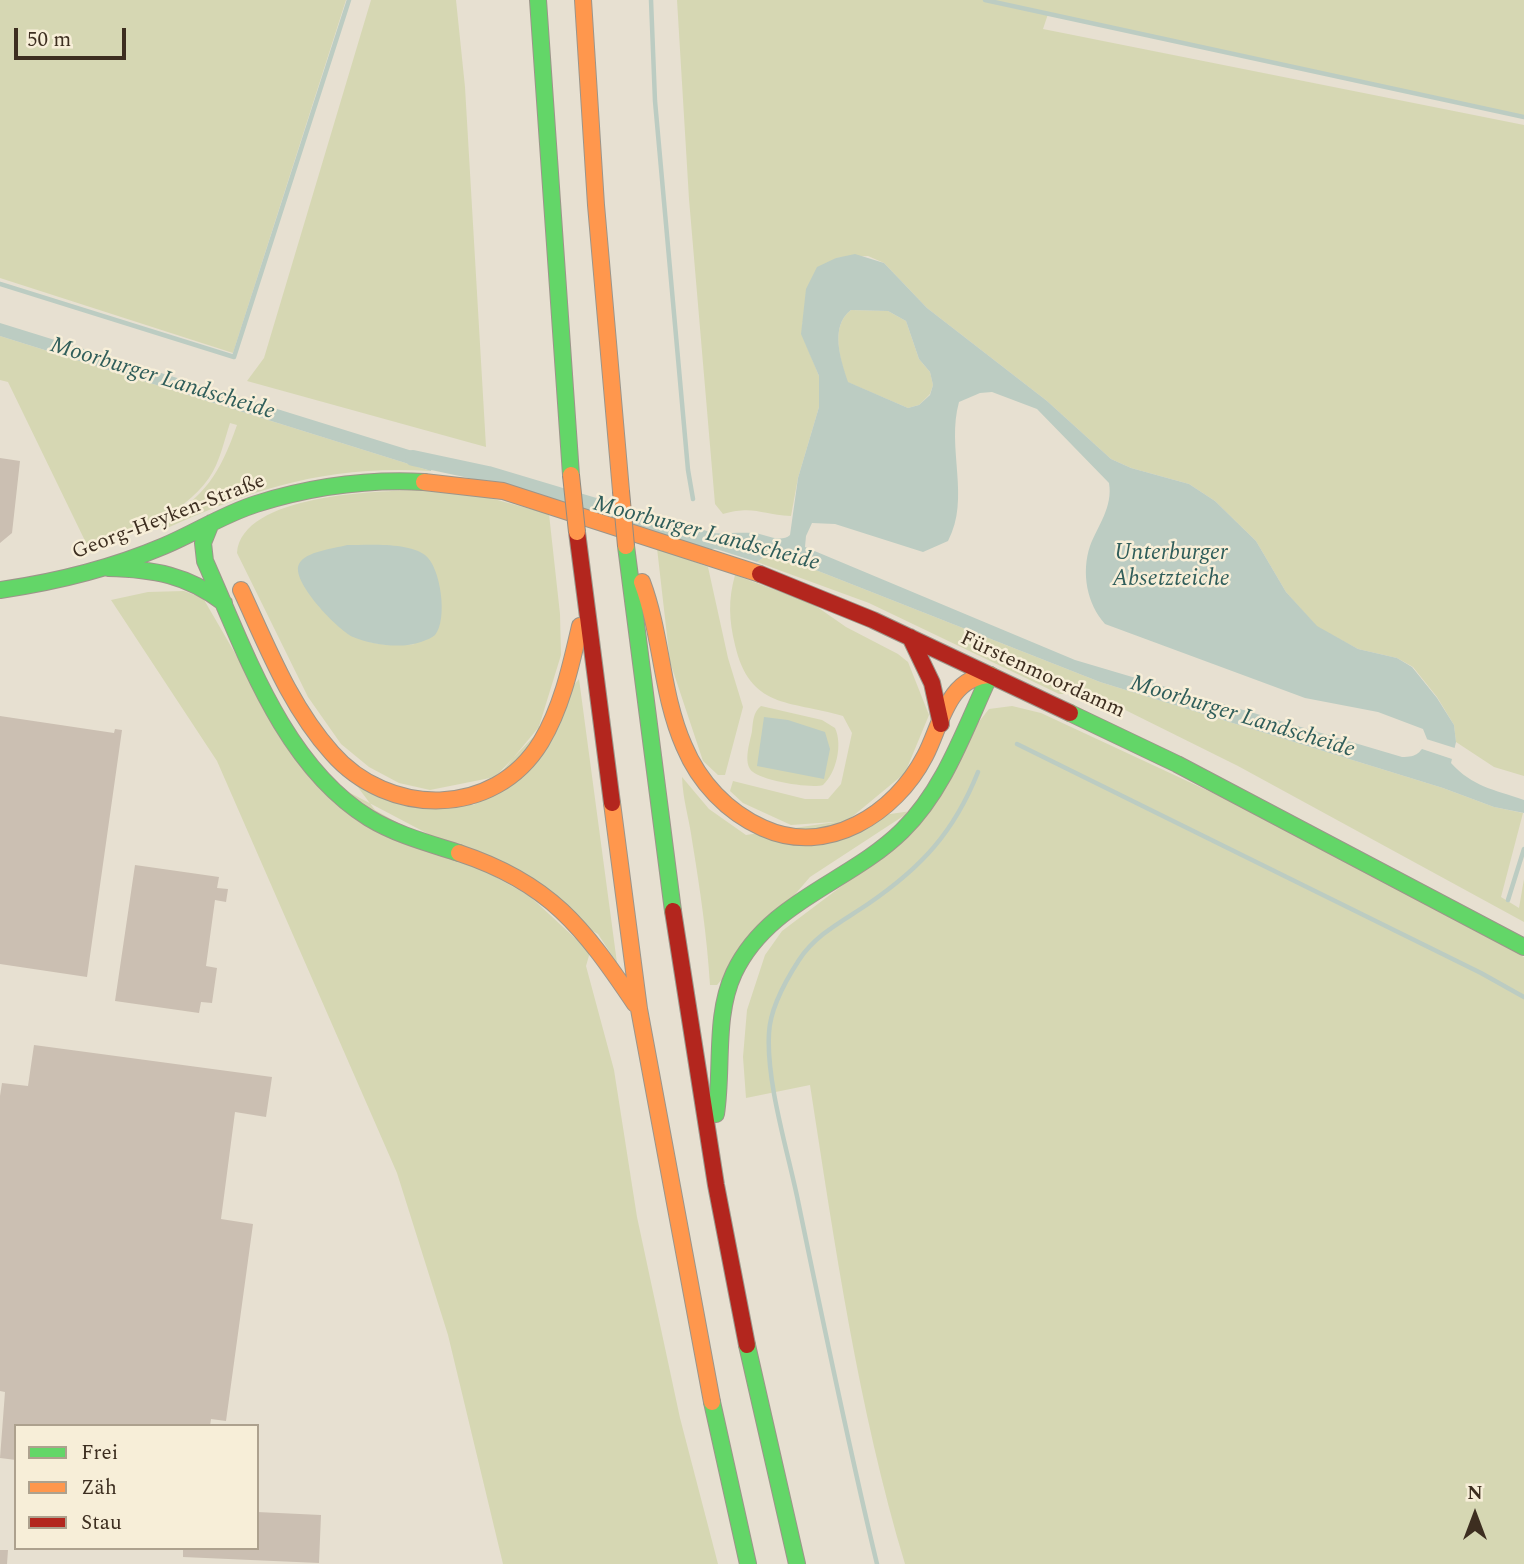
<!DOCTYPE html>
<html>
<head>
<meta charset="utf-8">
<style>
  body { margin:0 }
  #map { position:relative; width:1524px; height:1564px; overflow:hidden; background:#e7e0d1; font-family:Spectral,serif }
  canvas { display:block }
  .legend { position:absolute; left:14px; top:1424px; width:245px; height:126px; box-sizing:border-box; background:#f7eed8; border:2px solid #ada18e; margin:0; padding:9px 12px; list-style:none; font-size:21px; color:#3d2e20 }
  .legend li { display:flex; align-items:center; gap:14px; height:35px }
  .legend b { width:35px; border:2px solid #ada18e }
  .north { position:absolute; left:1440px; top:1480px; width:70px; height:70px; -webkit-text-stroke:5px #f7eed8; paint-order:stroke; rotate:0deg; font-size:19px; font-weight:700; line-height:28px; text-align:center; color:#3d2e20 }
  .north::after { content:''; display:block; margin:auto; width:24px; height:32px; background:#3d2e20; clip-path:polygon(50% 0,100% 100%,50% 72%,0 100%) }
  .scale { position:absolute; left:14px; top:28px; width:112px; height:32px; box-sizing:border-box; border:4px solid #3d2e20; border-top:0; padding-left:9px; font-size:21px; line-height:24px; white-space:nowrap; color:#3d2e20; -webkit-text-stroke:5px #f7eed8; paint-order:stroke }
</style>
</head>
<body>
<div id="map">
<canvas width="1524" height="1564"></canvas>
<ul class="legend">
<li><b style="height:9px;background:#63d668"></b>Frei</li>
<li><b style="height:9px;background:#ff974d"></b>Zäh</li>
<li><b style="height:9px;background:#b3261e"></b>Stau</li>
</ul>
<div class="north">N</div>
<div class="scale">50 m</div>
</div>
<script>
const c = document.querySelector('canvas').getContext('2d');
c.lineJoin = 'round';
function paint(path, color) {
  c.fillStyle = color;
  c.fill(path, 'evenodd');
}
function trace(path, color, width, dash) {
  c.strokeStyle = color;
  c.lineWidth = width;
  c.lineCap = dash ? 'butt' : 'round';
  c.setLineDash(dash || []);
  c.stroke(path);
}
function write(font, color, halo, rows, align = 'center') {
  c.font = font + ' Spectral,serif';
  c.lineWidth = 5;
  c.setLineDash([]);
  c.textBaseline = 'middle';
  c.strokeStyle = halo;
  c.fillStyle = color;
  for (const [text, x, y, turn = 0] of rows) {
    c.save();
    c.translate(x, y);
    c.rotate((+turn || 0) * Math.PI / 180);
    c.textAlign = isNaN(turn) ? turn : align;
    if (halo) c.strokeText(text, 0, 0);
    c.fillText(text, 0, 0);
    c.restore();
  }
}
paint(new Path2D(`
  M0 0H346L233 353 0 278Z
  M371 0H456L465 87 486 447 247 381 264 358Z
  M677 0H1524V117L1048 14 1043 29 1524 125V776L1494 767 1456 742 1454 725 1437 697 1413 667 1397 658 1358 649 1317 627 1286 592 1256 541 1215 501 1189 484 1131 468 1111 459 1047 401 927 308 884 263 868 256 836 258 802 324V334L819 376V407L798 478 791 516C761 515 755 505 723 514L715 504 689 199Z
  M851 310 888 311 906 321 919 359 930 372 933 385 930 394 919 405 908 408 847 382C841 360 829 327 851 310Z
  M0 336 431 471C329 465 257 487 165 529L161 524C206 494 219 476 237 425L230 423C224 441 220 462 209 478 182 517 130 532 88 547L8 382 0 380Z
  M422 490 490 498 549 514 560 614 561 655 537 733 495 777 430 790 399 783 369 767 341 744 308 697 237 553C242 494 377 491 422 490ZM321 606 415 644C371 648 349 640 321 606Z
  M657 548 708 567 728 658 743 707 725 775H718L703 761 670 662Z
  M764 557 803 565 1100 682 1443 788 1494 807 1523 813 1501 897 1519 908 1524 879V922L1238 766 1093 694H1059L869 603 757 562Z
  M735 575 813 604 846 627 898 654 908 662 929 715 905 773 847 821 791 825 743 803 730 791 733 781 805 799H828L841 784 852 733 843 716C788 700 750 709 735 645 729 620 728 600 735 575Z
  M184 591 203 598 301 767 508 876 590 952 586 966 614 1070 637 1217 680 1418 718 1564H503L448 1335 397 1173 217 761 111 600 148 592Z
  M579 679 617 963 598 934 375 810 348 774 474 805Z
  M761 706 822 720 835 728C843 745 836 773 823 785 811 789 756 780 750 769 744 759 750 742 752 731 753 722 753 712 761 706Z
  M1012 706 1041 713 1243 807 1524 957V1564H905C858 1407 835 1246 810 1085L746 1098 743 1057 747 1010 765 955 782 931 859 873 989 709Z
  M682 777 709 809 746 835 911 811 810 877 717 985H710C707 936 700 889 692 840 689 818 683 801 682 777Z`), '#d6d7b3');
paint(new Path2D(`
  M855 254 884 263 927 308 1047 401 1111 459 1131 468 1189 484 1215 501 1256 541 1286 592 1317 626 1358 649 1397 658 1412 667 1437 698 1454 725 1456 742 1451 763C1473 787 1493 789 1524 800V813L1494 807 1443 788 1100 682 803 565 764 557 757 562 691 541 695 530C719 536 728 532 752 533 764 533 780 544 790 535L798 478 819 407V376L801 334 806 289 817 267 836 258ZM851 310 888 311 906 321 919 359 930 372 933 385 930 395 919 405 908 408 848 382C841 360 829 327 851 310ZM992 392 1037 409 1109 483C1113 507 1098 525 1090 546 1081 573 1087 604 1105 624L1305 698 1378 712 1423 729 1427 739C1421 753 1417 757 1402 757L1075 660 805 547 806 536 812 523 835 524 923 552 948 541C971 498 946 448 959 402L980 393Z
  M0 323 435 458 431 471 0 336Z
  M347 545C368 545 408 542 425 555 441 567 448 620 435 635 432 638 426 640 421 642 402 649 372 645 353 637 338 630 290 581 299 564 306 551 333 549 347 545Z
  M764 717 788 720 825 732 830 749 824 779 757 766Z`), '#bcccc2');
paint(new Path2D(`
  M1423 738 1458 749 1455 760 1419 748Z`), '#e7e0d1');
trace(new Path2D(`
  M651 0 655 101 688 470 693 499
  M985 0 1524 117
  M0 284 234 357 349 0
  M1017 744 1481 973 1524 997
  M1508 900 1524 849
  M877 1564C848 1444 823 1322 798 1201 788 1152 766 1082 769 1033 770 1010 786 980 799 960 816 934 843 921 868 904 922 867 954 832 978 772`), '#bcccc2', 4.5);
trace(new Path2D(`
  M413 458 488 474 712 541`), '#bcccc2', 16);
paint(new Path2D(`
  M0 458 20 461 12 533 0 543Z
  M0 716 114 733 115 729 122 730 87 977 0 964Z
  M135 865 219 877 217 888 228 889 226 902 215 900 206 966 217 968 212 1003 201 1002 199 1013 115 1001Z
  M34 1045 272 1077 266 1117 235 1112 221 1219 253 1224 226 1421 211 1419 210 1426H16V1460L0 1458 5 1392 0 1391V1096L2 1083 28 1086Z
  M257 1512 321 1515 319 1563 183 1557V1548H257Z
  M0 1550H8L7 1564H0Z`), '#cbbfb2');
const fast = new Path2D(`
  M538 0 571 475
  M211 523 203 543 205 561C245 650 282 764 369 818 397 835 428 843 459 853
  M626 546 673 911
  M108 568C153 569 188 575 224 603
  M0 590C56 582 112 568 164 546 195 533 224 514 256 504 310 487 368 479 424 482
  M1070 713 1177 764 1524 947
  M716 1114C723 1068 714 1016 734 973 768 901 849 883 902 831 945 789 965 728 990 675
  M747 1345 797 1564
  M712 1402 748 1564`);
const slow = new Path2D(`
  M583 0 596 205 621 491
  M424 482 503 491 760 574
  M642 582C662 635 661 694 684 746 699 782 727 812 763 828 827 857 895 814 925 756 941 726 947 677 990 675
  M241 590C267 646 290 706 332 753 388 817 494 819 541 742 562 707 571 665 580 626
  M612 803 639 1009 712 1402
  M459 853C550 883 583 927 635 1004`);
const jam = new Path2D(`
  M577 532 612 803
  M760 574 873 620 1070 713
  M910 637 932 683 941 724
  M673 911 716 1185 747 1345`);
trace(fast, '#9c958a', 18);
trace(slow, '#9c958a', 18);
trace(jam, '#9c958a', 18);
trace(fast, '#63d668', 16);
trace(slow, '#ff974d', 16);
trace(jam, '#b3261e', 16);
const slowBridge = new Path2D(`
  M571 475 577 532
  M621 491 626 546`);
trace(slowBridge, '#928b80', 18, []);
trace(slowBridge, '#ff974d', 16);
write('21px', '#3d2e20', '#f7eed8', [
  ["Georg-Heyken-Straße",169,518,-21],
  ["Fürstenmoordamm",1042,676,25]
]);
write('italic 23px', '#2f5d5a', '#f7eed8', [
  ["Moorburger Landscheide",162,380,17],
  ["Moorburger Landscheide",706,535,15],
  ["Unterburger",1171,554],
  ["Absetzteiche",1171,580],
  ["Moorburger Landscheide",1242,718,17]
]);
</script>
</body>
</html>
